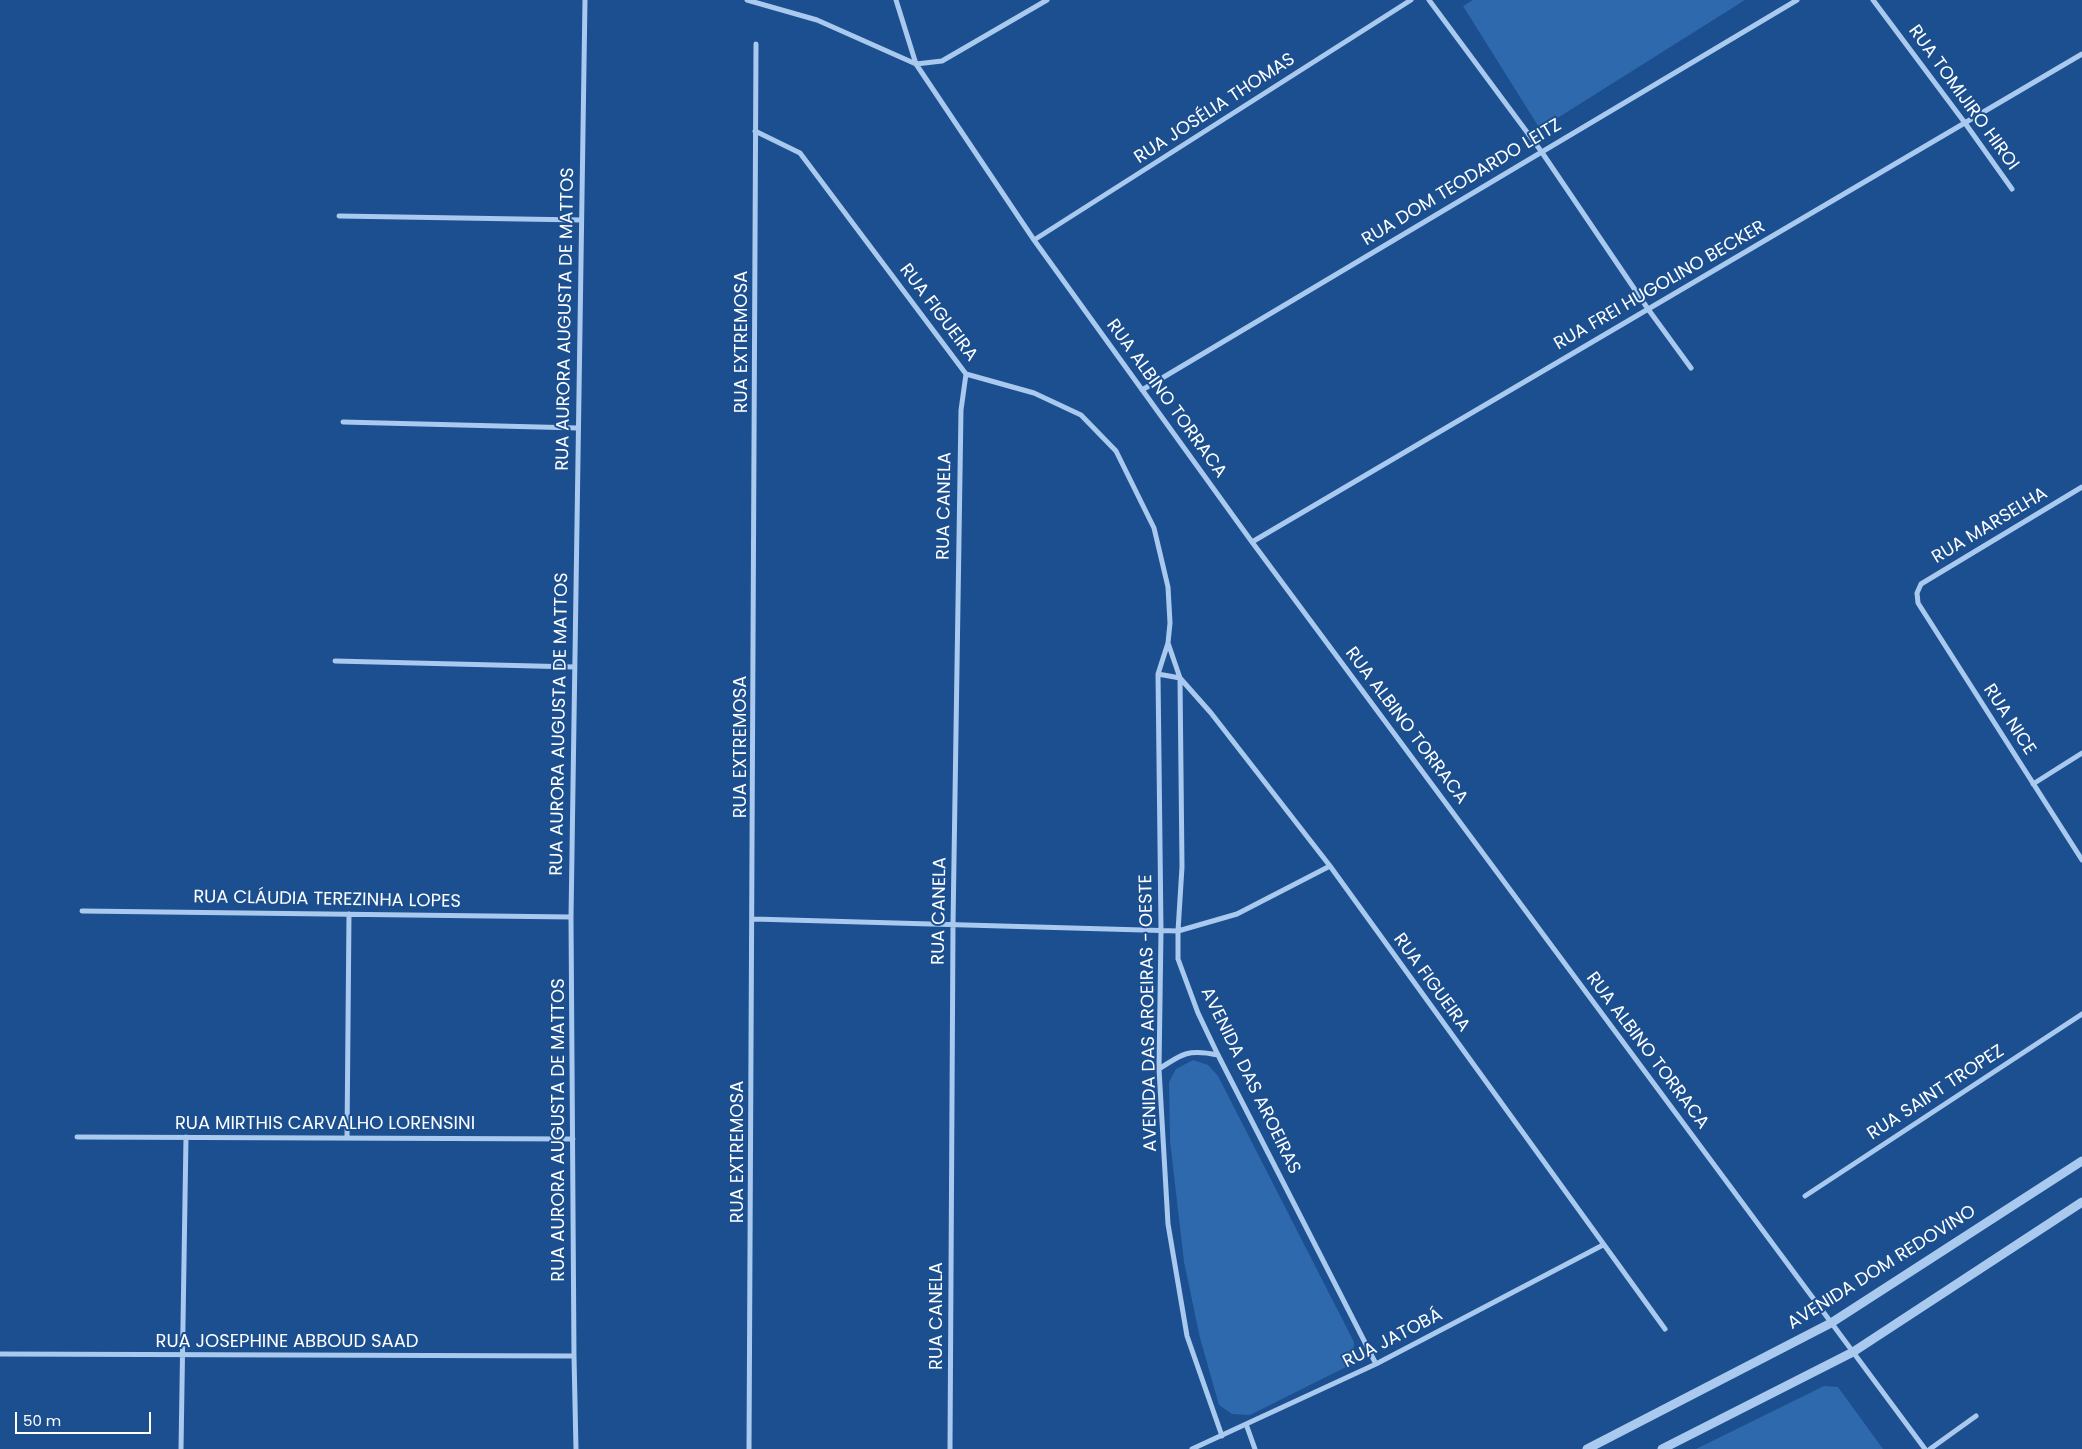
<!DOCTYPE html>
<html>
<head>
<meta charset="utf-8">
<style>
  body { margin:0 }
  #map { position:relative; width:2082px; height:1449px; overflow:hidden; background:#1b4f8f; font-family:Poppins,sans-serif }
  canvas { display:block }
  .scale { position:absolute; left:15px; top:1412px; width:136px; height:22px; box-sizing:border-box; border:2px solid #fff; border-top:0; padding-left:6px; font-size:15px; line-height:18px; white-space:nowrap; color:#fff; -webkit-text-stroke:4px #1b4f8f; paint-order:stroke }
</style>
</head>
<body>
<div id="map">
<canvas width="2082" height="1449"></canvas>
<div class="scale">50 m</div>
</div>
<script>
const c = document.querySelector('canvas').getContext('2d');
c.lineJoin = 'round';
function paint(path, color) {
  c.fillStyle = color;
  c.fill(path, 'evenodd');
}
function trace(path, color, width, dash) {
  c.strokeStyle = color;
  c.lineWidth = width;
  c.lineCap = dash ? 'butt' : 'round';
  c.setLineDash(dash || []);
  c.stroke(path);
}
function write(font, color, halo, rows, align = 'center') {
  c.font = font + ' Poppins,sans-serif';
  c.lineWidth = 4;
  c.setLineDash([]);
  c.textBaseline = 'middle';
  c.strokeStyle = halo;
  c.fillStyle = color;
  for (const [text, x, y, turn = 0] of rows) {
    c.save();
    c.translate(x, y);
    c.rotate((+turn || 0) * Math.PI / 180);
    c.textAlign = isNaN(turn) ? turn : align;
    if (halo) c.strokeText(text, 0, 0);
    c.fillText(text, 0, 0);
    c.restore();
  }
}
paint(new Path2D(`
  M1473 0H1745L1540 129 1463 6Z
  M1193 1060 1208 1065 1218 1076 1354 1342 1353 1357 1346 1367 1250 1415 1232 1414 1219 1405 1200 1338 1184 1262 1170 1141 1169 1082 1176 1069Z
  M1824 1386 1838 1387 1883 1449H1696Z`), '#2e69ad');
trace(new Path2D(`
  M747 0 817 20 916 64 942 61 1047 0
  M896 0 916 64 1034 240 1252 542 1925 1449
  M1429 0 1541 151 1648 309 1691 368
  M1873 0 1965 123 2012 189
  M755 131 800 153 966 374 1034 393 1081 415 1116 451 1154 528 1168 587 1170 623 1168 643 1158 674 1161 931 1159 1069 1168 1224 1187 1336 1222 1436
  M339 216 581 220
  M1034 240 1411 0
  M1142 390 1797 0
  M343 422 578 428
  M2082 487 1921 584 1917 593 1918 603 2082 860
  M1252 542 2082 54
  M1168 643 1180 678 1182 867 1178 931V959L1198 1013 1218 1055 1376 1364
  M335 661 575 667
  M1158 674 1180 678 1211 713 1330 866 1665 1329
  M2033 784 2082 753
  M82 911 571 917
  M754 919 1178 931 1237 914 1330 866
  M1159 1069C1183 1053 1189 1049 1218 1055
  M77 1137 573 1139
  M347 1138 349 914
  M1805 1196 2082 1014
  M0 1354 574 1356
  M1246 1424 1255 1449
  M181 1449 186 1137
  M576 1449 574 1356 571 917 585 0
  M749 1449 756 44
  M950 1449 953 925 961 410 966 374
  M1192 1449 1376 1364 1603 1245
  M1930 1449 1976 1416`), '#a9c9ee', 5);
trace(new Path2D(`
  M1587 1449 1831 1323 2082 1161
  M1662 1449 1853 1352 2082 1202`), '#a9c9ee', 9);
write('18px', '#fff', '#1b4f8f', [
  ["RUA TOMIJIRO HIROI",1963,98,54],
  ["RUA JOSÉLIA THOMAS",1215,109,-33],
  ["RUA DOM TEODARDO LEITZ",1462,183,-31],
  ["RUA FREI HUGOLINO BECKER",1660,286,-30],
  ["RUA FIGUEIRA",938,313,53],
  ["RUA AURORA AUGUSTA DE MATTOS",566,319,-89],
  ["RUA EXTREMOSA",742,342,-90],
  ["RUA ALBINO TORRACA",1166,399,54],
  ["RUA CANELA",945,506,-89],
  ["RUA MARSELHA",1990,526,-31],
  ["RUA NICE",2009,720,57],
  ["RUA AURORA AUGUSTA DE MATTOS",560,724,-89],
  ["RUA ALBINO TORRACA",1406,726,53],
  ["RUA EXTREMOSA",741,747,-90],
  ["RUA CLÁUDIA TEREZINHA LOPES",327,900,1],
  ["RUA CANELA",940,911,-89],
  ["RUA FIGUEIRA",1431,983,54],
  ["AVENIDA DAS AROEIRAS - OESTE",1149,1013,-91],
  ["RUA ALBINO TORRACA",1647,1051,53],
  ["AVENIDA DAS AROEIRAS",1250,1081,64],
  ["RUA SAINT TROPEZ",1936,1093,-33],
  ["RUA MIRTHIS CARVALHO LORENSINI",325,1124],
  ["RUA AURORA AUGUSTA DE MATTOS",559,1130,-90],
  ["RUA EXTREMOSA",738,1152,-90],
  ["AVENIDA DOM REDOVINO",1882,1268,-32],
  ["RUA CANELA",937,1316,-90],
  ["RUA JATOBÁ",1393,1339,-27],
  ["RUA JOSEPHINE ABBOUD SAAD",287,1342]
]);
</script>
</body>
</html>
